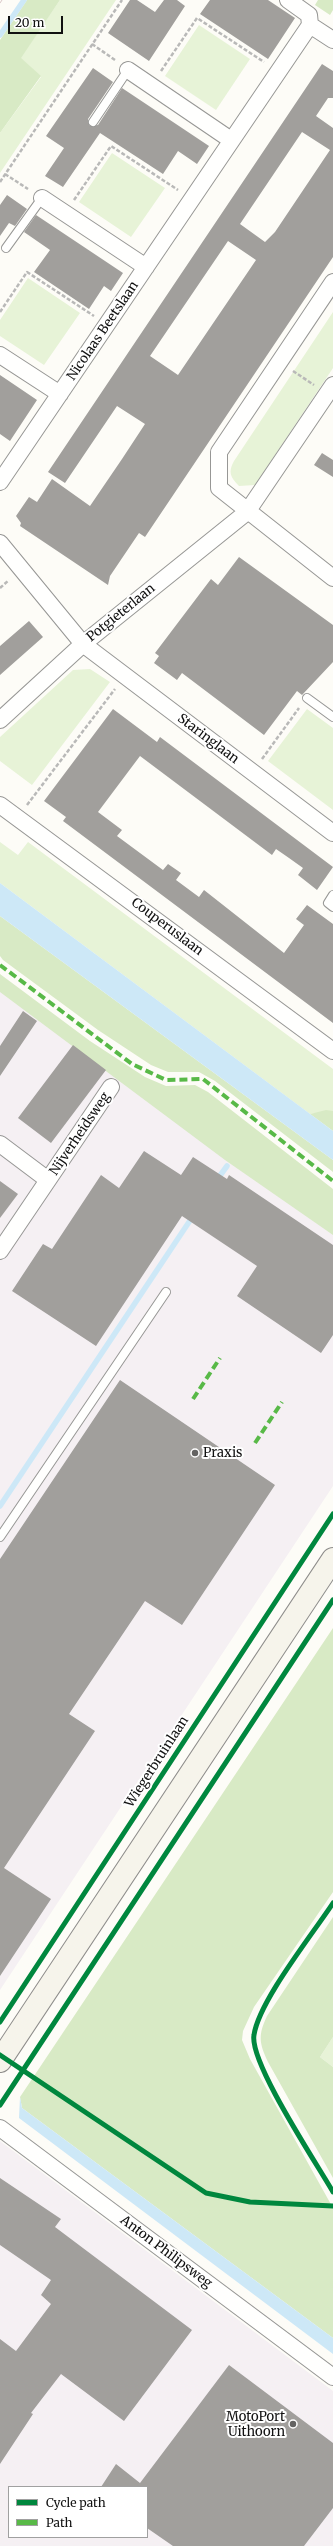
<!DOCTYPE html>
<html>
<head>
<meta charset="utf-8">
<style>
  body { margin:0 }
  #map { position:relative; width:333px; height:2546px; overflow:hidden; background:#fdfcf7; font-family:Merriweather,serif }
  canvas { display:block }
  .legend { position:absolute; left:8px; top:2486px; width:140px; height:52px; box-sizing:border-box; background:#fff; border:1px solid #a0a0a0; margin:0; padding:5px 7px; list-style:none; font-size:12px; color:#111 }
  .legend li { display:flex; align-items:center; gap:8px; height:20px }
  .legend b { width:20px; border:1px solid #a0a0a0 }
  .scale { position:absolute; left:8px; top:16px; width:55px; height:18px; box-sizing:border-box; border:2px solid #111; border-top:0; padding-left:5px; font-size:12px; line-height:14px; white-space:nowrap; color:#111; -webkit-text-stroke:3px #fff; paint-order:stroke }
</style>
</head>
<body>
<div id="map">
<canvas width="333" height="2546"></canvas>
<ul class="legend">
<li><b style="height:5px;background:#00873e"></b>Cycle path</li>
<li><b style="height:5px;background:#58b947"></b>Path</li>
</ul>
<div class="scale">20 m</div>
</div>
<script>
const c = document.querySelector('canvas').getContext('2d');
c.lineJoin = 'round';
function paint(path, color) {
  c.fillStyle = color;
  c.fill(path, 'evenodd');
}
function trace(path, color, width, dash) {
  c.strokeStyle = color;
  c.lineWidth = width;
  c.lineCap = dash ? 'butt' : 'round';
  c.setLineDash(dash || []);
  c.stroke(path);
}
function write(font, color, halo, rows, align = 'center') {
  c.font = font + ' Merriweather,serif';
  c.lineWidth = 4;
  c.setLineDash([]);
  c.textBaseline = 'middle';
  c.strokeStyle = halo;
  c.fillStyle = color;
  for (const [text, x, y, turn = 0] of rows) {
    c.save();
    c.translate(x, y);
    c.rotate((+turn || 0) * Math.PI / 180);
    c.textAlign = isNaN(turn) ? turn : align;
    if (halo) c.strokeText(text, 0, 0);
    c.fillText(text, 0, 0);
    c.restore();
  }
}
paint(new Path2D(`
  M0 989 333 1225V1486L0 1990Z
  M0 2141 333 2391V2546H0ZM9 2487H147V2537H9Z`), '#f5f0f3');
paint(new Path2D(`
  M60 0H116L0 173V133L41 77 20 58Z
  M199 25 250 59 216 110 165 76Z
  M112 153 165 188 131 237 79 202Z
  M28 278 80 313 44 365 0 336V320Z
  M333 312V368L255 485 239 486C230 477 228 472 234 461Z
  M90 669 110 682 32 785 0 761V737L73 670Z
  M307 709 333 728V810L268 761Z
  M0 842 18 855 28 842 333 1069V1111L310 1114 0 883Z
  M333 2037V2067L320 2057Z`), '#e7f3d7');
paint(new Path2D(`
  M27 0H60L21 58 41 76 0 133V40Z
  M318 0H333V10L330 15 315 5Z
  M0 916 333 1160V1172L215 1081 199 1072H168L151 1065 98 1030 3 960 0 956Z
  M0 974 90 1041 145 1077 166 1086 195 1085 208 1092 333 1189V1235L225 1160 0 992Z
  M326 1110 333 1111V1131L310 1114Z
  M333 1628V1892L254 2007 243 2031 242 2040 250 2059 333 2208V2338L22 2108 20 2097Z
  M333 1917V2037L320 2057 333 2067V2178L268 2062C259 2043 258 2035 267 2016Z`), '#d8eac5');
paint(new Path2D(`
  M0 883 333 1131V1160L0 916Z
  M20 2097 22 2108 333 2338V2354L19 2118Z`), '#cde8f7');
trace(new Path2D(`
  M0 35 24 0
  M216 1181 227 1166
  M0 1506 193 1216`), '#cde8f7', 5.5);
paint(new Path2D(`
  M130 0H137L155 12 164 0H177L185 6 149 61 108 33Z
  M210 0H268L295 18 268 59 200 14Z
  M322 64 333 71V98H328L316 116 333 128V257L145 537 139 533 110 576 108 585 20 526 21 523 16 516 29 497 37 502 52 479 90 506 122 459 145 424 117 406 65 483 48 472ZM302 132 330 150 275 232 265 242 240 224ZM228 241 256 260 178 375 150 356Z
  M93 68 113 82 88 119 90 126 98 125 122 88 209 146 197 164 178 151 163 174 100 133 63 187 45 176 64 148 46 136Z
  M7 195 27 209 15 226 9 223 0 236V205Z
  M36 215 123 273 111 291 104 286 89 309 34 272 50 250 24 232Z
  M0 375 37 400 10 441 0 434Z
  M322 453 333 460V477L314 465Z
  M239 557 333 625V662L302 695 297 691 264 735 182 673 177 680 154 663 159 656 155 653 211 579 218 585Z
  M29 621 43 637 0 675V646Z
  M113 709 157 742 160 737 333 867 317 890 298 875 303 868 289 858 276 849 272 855 140 756 98 812 122 830 117 836 163 870 168 864 181 873 176 880 199 897 204 890 284 953 304 925 296 919 307 905 333 924V1023L63 821 66 817 44 801Z
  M23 1011 37 1021 0 1076V1046Z
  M73 1045 106 1070 51 1143 18 1118Z
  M144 1151 181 1175 193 1157 227 1179 229 1175 333 1245V1335L321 1353 237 1296 257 1266 182 1216 96 1346 12 1291 43 1244 52 1249 101 1175 119 1188Z
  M0 1181 18 1194 0 1218Z
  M120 1380 275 1485 182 1625 145 1601 69 1714 95 1731 4 1868 51 1899 0 1976V1559Z
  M0 2178 61 2219 55 2227 192 2330 124 2421 61 2374 31 2413 33 2414 0 2464V2339L16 2351 51 2304 41 2295 51 2280 0 2245Z
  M229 2365 333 2443V2508L304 2546H173L147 2528V2487H101L116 2464 140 2483Z`), '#a19f9c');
const lane = new Path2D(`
  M93 122 128 70
  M6 248 42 198
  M307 698 333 717
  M333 895 328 903 333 907
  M0 1537 166 1292`);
const street = new Path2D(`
  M310 25 333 40
  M128 70 231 140
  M42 198 146 267
  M333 282 219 452V488L333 578
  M0 355 60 394
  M0 482 310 25 309 15 288 0
  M0 543 83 644 333 833
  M0 720 83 644 247 512 333 385
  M0 805 333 1051
  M0 1144 48 1180
  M0 1251 111 1087
  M0 2128 333 2377`);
const secondary = new Path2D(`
  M0 2061 333 1559`);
trace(lane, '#979795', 10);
trace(street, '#979795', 18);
trace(secondary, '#8e8d8b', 24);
trace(new Path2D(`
  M92 44 115 60
  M161 71 197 18 264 62
  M5 174 28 189
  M0 182 122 0
  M74 200 111 146 178 190
  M0 312 27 272 94 316
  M293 371 314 385
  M0 588 9 580
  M262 759 299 708
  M27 805 115 689`), '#b9b9b8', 2.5, [4, 2]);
trace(lane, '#fffffe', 8);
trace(street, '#fffffe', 16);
trace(secondary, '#f6f4eb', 22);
trace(new Path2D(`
  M0 3 2 0`), '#d9c6c7', 1);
trace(new Path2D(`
  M0 965 132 1064 166 1080 203 1079 333 1181
  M193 1399 220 1358
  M255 1443 282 1402`), '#58b947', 4, [8, 4]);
trace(new Path2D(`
  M333 1903C312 1935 259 2001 254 2035 249 2062 317 2164 333 2192
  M0 2022 333 1514
  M0 2055 206 2193 250 2202 333 2206
  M0 2105 333 1600`), '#00873e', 5);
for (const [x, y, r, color] of [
  [195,1453,4,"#646362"],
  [293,2424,4,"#646362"]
]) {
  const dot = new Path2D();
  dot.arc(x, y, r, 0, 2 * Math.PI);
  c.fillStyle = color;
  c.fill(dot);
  trace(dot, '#fff', 1.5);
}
write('13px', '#111', '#fff', [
  ["Nicolaas Beetslaan",103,331,-56],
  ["Potgieterlaan",121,613,-39],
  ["Staringlaan",208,739,37],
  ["Couperuslaan",167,927,37],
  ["Nijverheidsweg",80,1134,-56],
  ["Wiegerbruinlaan",157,1762,-57],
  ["Anton Philipsweg",166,2252,37]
]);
write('13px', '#111', '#fff', [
  ["Praxis",203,1453],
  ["MotoPort",285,2417,"right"],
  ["Uithoorn",285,2432,"right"]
], 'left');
</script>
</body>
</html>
